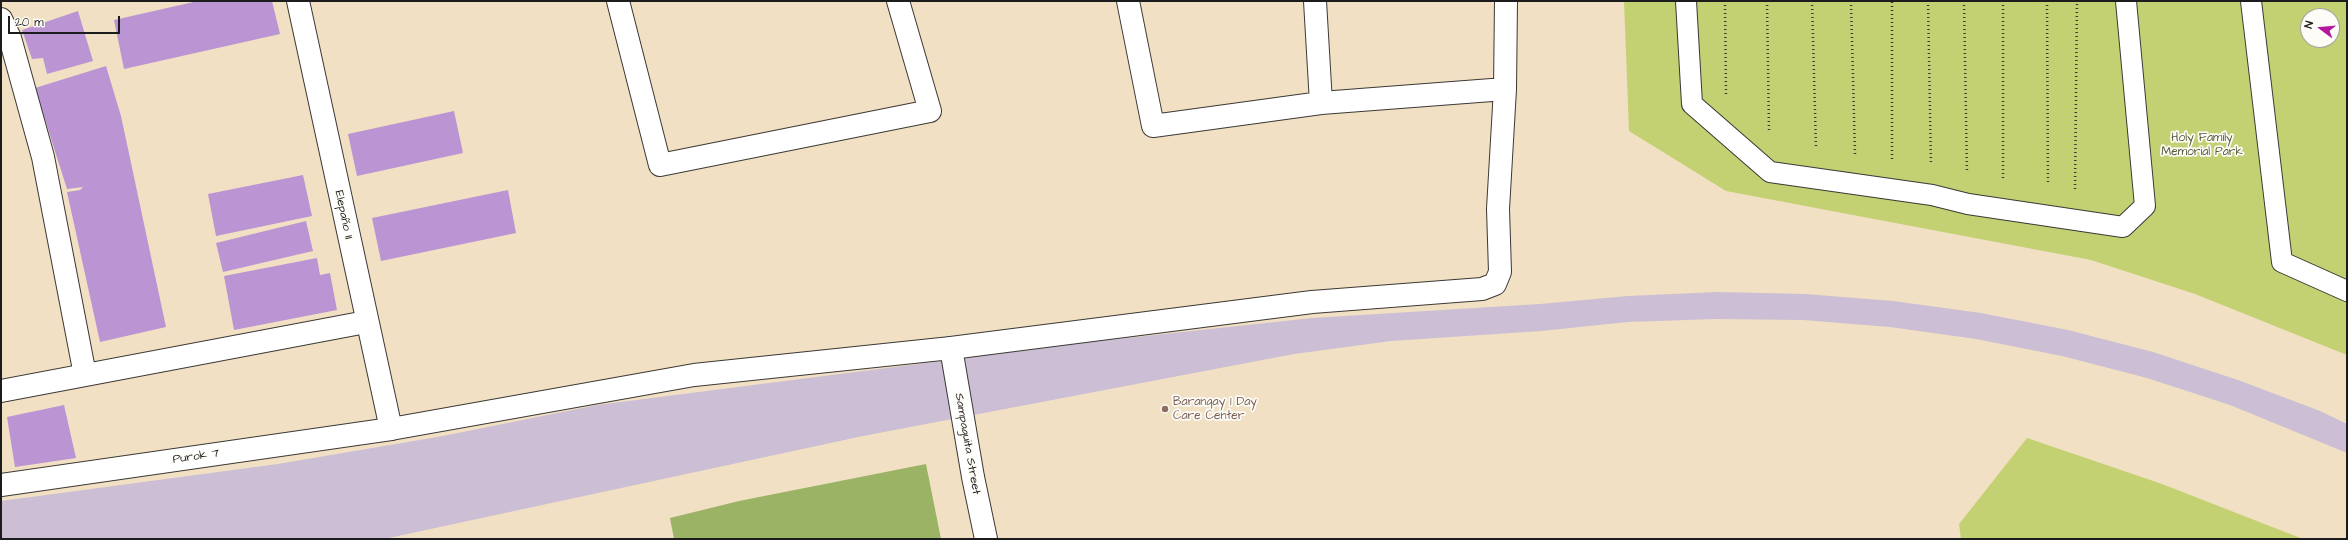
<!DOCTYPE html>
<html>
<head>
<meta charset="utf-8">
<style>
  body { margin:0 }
  #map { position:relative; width:2348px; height:540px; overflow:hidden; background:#f1e0c3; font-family:"Architects Daughter",sans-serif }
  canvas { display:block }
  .frame { position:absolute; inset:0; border:2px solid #1c1c1c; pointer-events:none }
  .north { position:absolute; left:2300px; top:8px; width:40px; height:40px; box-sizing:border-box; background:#fdfcf7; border:1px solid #a3a29f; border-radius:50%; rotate:286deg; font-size:11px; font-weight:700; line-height:16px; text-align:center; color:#1c1c1c }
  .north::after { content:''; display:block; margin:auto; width:14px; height:18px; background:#b5179e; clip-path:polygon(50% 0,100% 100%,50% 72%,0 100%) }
  .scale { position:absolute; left:8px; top:16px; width:112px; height:18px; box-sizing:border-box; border:2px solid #1c1c1c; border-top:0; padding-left:5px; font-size:12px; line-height:14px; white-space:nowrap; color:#1c1c1c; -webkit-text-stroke:3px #fdfcf7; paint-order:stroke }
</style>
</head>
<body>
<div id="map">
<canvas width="2348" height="540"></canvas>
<div class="frame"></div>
<div class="north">N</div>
<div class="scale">20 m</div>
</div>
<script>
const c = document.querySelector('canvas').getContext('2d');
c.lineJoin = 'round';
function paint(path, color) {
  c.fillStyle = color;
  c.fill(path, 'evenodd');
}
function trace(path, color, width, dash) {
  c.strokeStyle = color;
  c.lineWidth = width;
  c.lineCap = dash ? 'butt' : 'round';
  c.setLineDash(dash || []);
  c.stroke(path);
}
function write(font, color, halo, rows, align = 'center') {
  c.font = font + ' "Architects Daughter",sans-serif';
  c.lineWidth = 3.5;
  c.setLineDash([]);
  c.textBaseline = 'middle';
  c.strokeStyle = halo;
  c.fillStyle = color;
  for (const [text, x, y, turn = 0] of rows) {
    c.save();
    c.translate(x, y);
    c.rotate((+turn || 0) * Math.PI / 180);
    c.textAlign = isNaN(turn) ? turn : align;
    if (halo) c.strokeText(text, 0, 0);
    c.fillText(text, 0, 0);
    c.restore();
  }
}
paint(new Path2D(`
  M1717 292 1805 294 1893 301 1981 313 2068 330 2153 352 2238 380 2320 411 2347 424V453L2230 405 2147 378 2062 356 1976 339 1890 327 1803 320 1715 319 1628 322 1541 331 1391 341 1294 354 863 436 384 539H1V501L278 464 443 436 597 405 1090 342 1312 318 1540 304 1628 296Z`), '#ccbed4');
paint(new Path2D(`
  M1624 1H2347V355L2195 294 2091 260 1726 191 1629 131ZM2308 16H2332V40H2308Z
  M2027 438 2162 484 2303 539H1961L1959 524Z`), '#c3d173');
paint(new Path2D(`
  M926 464 941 539H674L670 518 739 501Z`), '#9ab365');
paint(new Path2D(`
  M198 1H272L280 34 124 69 114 20Z
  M78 11 93 61 47 74 43 58 32 59 22 30Z
  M106 66 121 116 166 327 100 342 67 192 80 190 83 187 67 189 35 88Z
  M454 111 463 153 357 176 348 134Z
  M303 175 312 216 216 236 208 194Z
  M508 190 516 233 381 261 372 218Z
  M306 221 313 251 223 272 216 243Z
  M317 258 320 275 330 273 337 310 234 330 224 276Z
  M64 405 76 458 15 467 7 417Z`), '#bb94d3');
const lane = new Path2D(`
  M1686 1 1692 104 1770 172 1932 195 1968 204 2123 227 2145 206 2126 1
  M2251 1 2282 262 2347 291`);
const street = new Path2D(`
  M618 1 660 165 930 111 898 1
  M1128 1 1153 126 1321 103 1505 89
  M1315 1 1321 103
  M1 19 10 38 43 157 85 375
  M951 348 1312 302 1482 289 1495 284 1500 272 1498 209 1505 89 1506 1
  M1 391 366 322
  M1 485 391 429`);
const secondary = new Path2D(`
  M298 1 391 429 694 375 951 348 973 477 986 539`);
trace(lane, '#3c3935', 22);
trace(street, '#3c3935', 24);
trace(secondary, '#3c3935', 24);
trace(new Path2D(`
  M1725 1 1726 94
  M1767 1 1769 130
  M1812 1 1816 148
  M1851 1 1855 154
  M1928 1 1931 165
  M1964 1 1967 173
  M2047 1 2048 185
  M1892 159V1
  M2003 178V1
  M2075 189 2077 1`), '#3c3935', 2.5, [1, 3]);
trace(lane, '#fff', 20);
trace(street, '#fff', 22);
trace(secondary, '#fff', 22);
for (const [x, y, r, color] of [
  [1165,409,4,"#8d6e63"]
]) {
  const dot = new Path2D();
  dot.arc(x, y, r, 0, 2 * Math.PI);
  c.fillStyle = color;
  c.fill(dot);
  trace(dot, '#fdfcf7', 1.5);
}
write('12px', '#565b3a', '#fdfcf7', [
  ["Holy Family",2202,138],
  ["Memorial Park",2202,152]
]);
write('12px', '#1c1c1c', '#fdfcf7', [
  ["Elepaño II",343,215,78],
  ["Sampaguita Street",967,444,80],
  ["Purok 7",196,457,-8]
]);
write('12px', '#785e54', '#fdfcf7', [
  ["Barangay 1 Day",1173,402],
  ["Care Center",1173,416]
], 'left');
</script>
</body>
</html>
